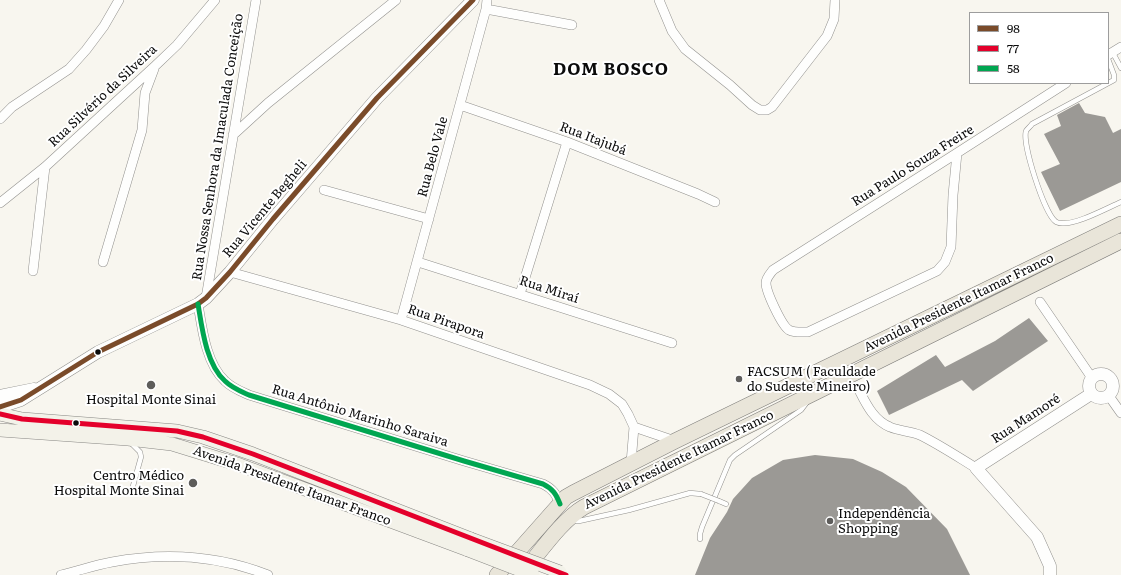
<!DOCTYPE html>
<html>
<head>
<meta charset="utf-8">
<style>
  body { margin:0 }
  #map { position:relative; width:1121px; height:575px; overflow:hidden; background:#f8f6ef; font-family:Literata,serif }
  canvas { display:block }
  .legend { position:absolute; left:969px; top:12px; width:140px; height:72px; box-sizing:border-box; background:#fff; border:1px solid #9d9d9d; margin:0; padding:5px 7px; list-style:none; font-size:12px; color:#0b0b0b }
  .legend li { display:flex; align-items:center; gap:8px; height:20px }
  .legend b { width:20px; border:1px solid #9d9d9d }
</style>
</head>
<body>
<div id="map">
<canvas width="1121" height="575"></canvas>
<ul class="legend">
<li><b style="height:5px;background:#7a4b2a"></b>98</li>
<li><b style="height:5px;background:#e4002b"></b>77</li>
<li><b style="height:5px;background:#00a651"></b>58</li>
</ul>
</div>
<script>
const c = document.querySelector('canvas').getContext('2d');
c.lineJoin = 'round';
function paint(path, color) {
  c.fillStyle = color;
  c.fill(path, 'evenodd');
}
function trace(path, color, width, dash) {
  c.strokeStyle = color;
  c.lineWidth = width;
  c.lineCap = dash ? 'butt' : 'round';
  c.setLineDash(dash || []);
  c.stroke(path);
}
function write(font, color, halo, rows, align = 'center') {
  c.font = font + ' Literata,serif';
  c.lineWidth = 4;
  c.setLineDash([]);
  c.textBaseline = 'middle';
  c.strokeStyle = halo;
  c.fillStyle = color;
  for (const [text, x, y, turn = 0] of rows) {
    c.save();
    c.translate(x, y);
    c.rotate((+turn || 0) * Math.PI / 180);
    c.textAlign = isNaN(turn) ? turn : align;
    if (halo) c.strokeText(text, 0, 0);
    c.fillText(text, 0, 0);
    c.restore();
  }
}
paint(new Path2D(`
  M1079 103 1085 113 1105 117 1113 133 1121 129V182L1060 211 1041 172 1060 164 1044 134 1061 126 1057 115Z
  M1029 318 1048 341 973 391 962 380 889 415 877 391 936 355 945 367 995 341Z
  M815 455 853 459 882 472 906 487 947 529 970 575H695L710 538 727 512 733 499 752 478 783 460Z`), '#9b9995');
const service = new Path2D(`
  M1113 53 1121 68
  M1108 59 1114 75V80L1032 124C1031 126 1027 129 1026 131 1022 144 1044 212 1055 221 1056 222 1059 223 1061 223 1074 226 1107 208 1121 202
  M130 442 140 452 141 457 133 486
  M719 501 726 504
  M572 521H579L629 510 690 493 701 494
  M700 539V534L702 527 730 460 735 455 801 410 807 402`);
const minor = new Path2D(`
  M659 0 672 31 685 49 730 85 752 105 760 110H767L772 107 827 36 834 19 835 0
  M486 9 572 25
  M1108 55 1121 47
  M460 105 567 142 698 194 715 202
  M0 119 12 107 69 69 86 50 104 26 119 0
  M233 135 268 103 396 0
  M957 153 953 195 951 247 945 262 937 271 808 332C802 332 795 333 789 330 782 326 766 292 766 283 766 278 770 274 773 270L957 153 1066 83
  M324 190 429 219
  M0 203 45 167 155 66 177 45 215 0
  M103 262 142 130 145 93 154 69
  M418 262 672 343
  M33 271 45 167
  M230 272 401 320 590 385 609 394 622 404 628 414 634 427 631 463
  M520 294 567 142
  M206 298 256 0
  M1040 302 1092 378
  M198 304C202 328 206 364 225 381 232 388 240 391 249 395L464 461 543 484C553 489 556 494 560 504
  M401 320 486 9 487 0
  M860 392C867 406 875 421 890 427 899 431 910 431 920 435 940 445 958 457 976 468
  M1109 396 1121 413
  M634 427 675 441
  M61 575C78 571 95 565 112 562 166 552 217 555 268 575`);
const tertiary = new Path2D(`
  M1089 386a12 12 0 1 1 24 0a12 12 0 1 1-24 0Z
  M0 396 34 389
  M0 407 21 400 98 352 198 304 206 298 230 272 273 219 377 98 473 0
  M1050 575V566L1037 537 976 468 1091 394`);
const secondary = new Path2D(`
  M0 414 22 419 177 431 203 437 253 454 471 539
  M0 430 128 439 172 444 240 465 468 550`);
const primary = new Path2D(`
  M524 571C541 551 562 520 584 507L1121 241
  M497 575 566 497 573 493 675 441 1121 224`);
trace(service, '#92918e', 5.5);
trace(minor, '#92918e', 10);
trace(tertiary, '#92918e', 13);
trace(secondary, '#888784', 14);
trace(primary, '#7f7e7b', 16);
trace(service, '#fefefd', 4.5);
trace(minor, '#fefefd', 9);
trace(tertiary, '#fefefd', 12);
trace(secondary, '#f3f2e9', 13);
trace(primary, '#e9e5d9', 15);
const serviceBridge = new Path2D(`
  M701 494 719 501`);
const secondaryBridge = new Path2D(`
  M471 539 560 572
  M468 550 533 575`);
trace(serviceBridge, '#92918e', 5.5, []);
trace(secondaryBridge, '#888784', 14, []);
trace(serviceBridge, '#fefefd', 4.5);
trace(secondaryBridge, '#f3f2e9', 13);
trace(new Path2D(`
  M0 407 21 400 98 352 198 304 206 298 230 272 273 219 377 98 473 0`), '#7a4b2a', 5);
trace(new Path2D(`
  M0 414 22 419 177 431 203 437 253 454 323 481 566 575`), '#e4002b', 5);
trace(new Path2D(`
  M198 304C202 328 206 364 225 381 232 388 240 391 249 395L464 461 543 484C553 489 556 494 560 504`), '#00a651', 5);
for (const [x, y, r, color] of [
  [98,352,3.5,"#0b0b0b"],
  [739,379,4,"#5e5d5b"],
  [151,385,5,"#5e5d5b"],
  [76,423,3.5,"#0b0b0b"],
  [193,483,5,"#5e5d5b"],
  [830,521,4,"#5e5d5b"]
]) {
  const dot = new Path2D();
  dot.arc(x, y, r, 0, 2 * Math.PI);
  c.fillStyle = color;
  c.fill(dot);
  trace(dot, '#fff', 1.5);
}
write('13px', '#0b0b0b', '#fff', [
  ["Rua Silvério da Silveira",103,96,-43],
  ["Rua Itajubá",593,139,21],
  ["Rua Nossa Senhora da Imaculada Conceição",218,147,-81],
  ["Rua Belo Vale",433,157,-75],
  ["Rua Paulo Souza Freire",913,166,-32],
  ["Rua Vicente Begheli",265,209,-50],
  ["Rua Miraí",549,290,18],
  ["Avenida Presidente Itamar Franco",959,303,-26],
  ["Rua Pirapora",446,322,19],
  ["Rua Antônio Marinho Saraiva",360,416,17],
  ["Rua Mamoré",1026,419,-33],
  ["Avenida Presidente Itamar Franco",679,460,-26],
  ["Avenida Presidente Itamar Franco",292,486,20]
]);
write('13px', '#0b0b0b', '#fff', [
  ["FACSUM ( Faculdade",747,372],
  ["do Sudeste Mineiro)",747,387],
  ["Hospital Monte Sinai",151,400,"center"],
  ["Centro Médico",184,476,"right"],
  ["Hospital Monte Sinai",184,491,"right"],
  ["Independência",838,514],
  ["Shopping",838,529]
], 'left');
c.letterSpacing = '1px';
write('bold 17px', '#0b0b0b', '#fff', [
  ["DOM BOSCO",611,70]
]);
c.letterSpacing = '0px';
</script>
</body>
</html>
